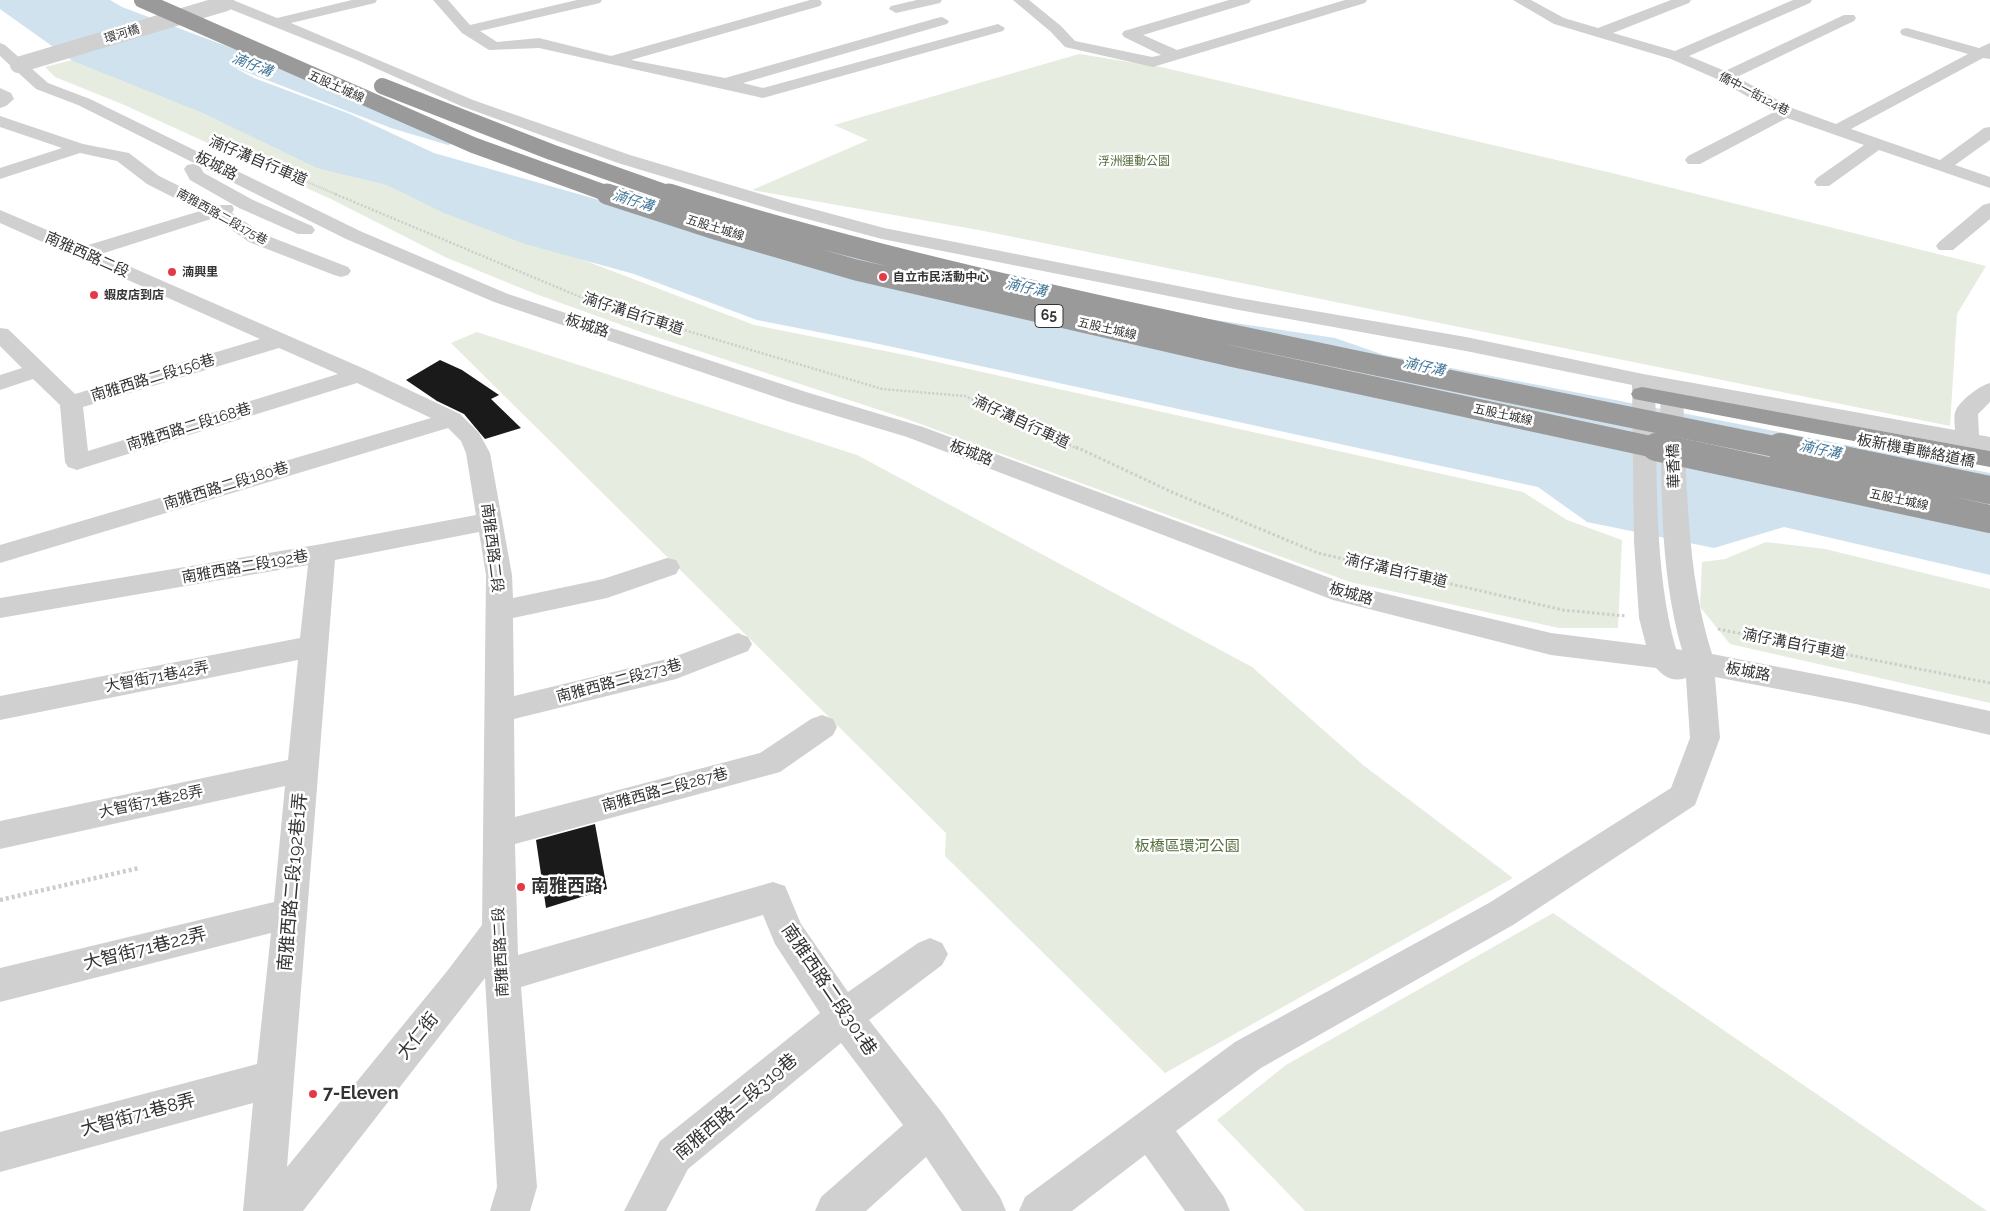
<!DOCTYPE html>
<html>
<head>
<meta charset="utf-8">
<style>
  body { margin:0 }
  canvas { display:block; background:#fff }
</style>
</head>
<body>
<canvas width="1990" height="1211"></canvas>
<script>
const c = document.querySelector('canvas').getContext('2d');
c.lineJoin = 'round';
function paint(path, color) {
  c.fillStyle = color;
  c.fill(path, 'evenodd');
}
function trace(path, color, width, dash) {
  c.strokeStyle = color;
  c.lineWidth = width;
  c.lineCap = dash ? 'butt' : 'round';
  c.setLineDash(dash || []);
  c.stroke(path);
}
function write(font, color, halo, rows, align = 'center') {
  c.font = font + ' Raleway,"Noto Sans TC",sans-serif';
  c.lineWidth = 5;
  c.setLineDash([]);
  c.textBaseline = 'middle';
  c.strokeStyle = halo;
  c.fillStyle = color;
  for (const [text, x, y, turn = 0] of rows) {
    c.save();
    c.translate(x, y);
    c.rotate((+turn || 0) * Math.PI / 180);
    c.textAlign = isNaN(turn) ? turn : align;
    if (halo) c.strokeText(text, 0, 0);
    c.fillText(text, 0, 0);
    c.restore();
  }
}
paint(new Path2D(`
  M1079 54 1161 67 1616 174 1986 266 1957 314 1950 426 979 230 752 190 868 140 834 125Z
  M76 59 494 226 754 325 910 356 1523 492 1567 520 1622 540 1618 628H1559L1350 582 904 418 644 333 533 293 445 257 333 200 122 104 55 77 45 67Z
  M477 332 857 455 1252 667 1363 765 1513 878 1165 1073 945 856 946 833 451 343Z
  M1766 542 1825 549 1990 589V703L1730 644 1700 607 1702 562 1725 559Z
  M1553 913 1987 1211H1305L1217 1120 1286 1065Z`), '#e6ecdf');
paint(new Path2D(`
  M0 0H92L115 13 166 32 254 78 350 114 434 153 680 223 1136 308 1335 338 1384 355 1990 473V575L1784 527 1714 548 1587 522 1538 487 879 344 757 320 634 274 525 244 444 213 387 185 317 168 203 113 73 61 0 9Z`), '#cfe2ee');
paint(new Path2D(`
  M79 0H110L122 7 413 116 459 130 463 136 459 142 448 145 391 128 104 17 82 5Z`), '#cfe2ee');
paint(new Path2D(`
  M440 360 462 370 499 395 491 399 521 428 485 439 464 414 437 401 406 380Z
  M595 824 607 889 546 908 536 840Z`), '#1a1a1a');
trace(new Path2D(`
  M231 150 338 195`), '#cdcdcd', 2, [1, 1]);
trace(new Path2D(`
  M335 194 597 304 882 389 965 396 1078 449`), '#cdcdcd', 2.5, [2, 2]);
trace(new Path2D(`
  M1076 447 1174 493 1318 553 1563 610 1626 616
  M1718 629 1990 683`), '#cdcdcd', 3, [2.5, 2.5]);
trace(new Path2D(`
  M0 900 139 868`), '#cdcdcd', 4.5, [3, 3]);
paint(new Path2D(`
  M213 0H233L277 18 352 0H377L375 3 291 23 473 100 630 155 791 203 884 228 1239 298 1466 337 1643 374 1955 430C1955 424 1953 416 1956 410 1961 400 1979 386 1990 383V402L1978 414 1979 435 1990 437V451L1683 395C1687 482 1686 571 1712 654L1856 682 1990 711V735L1856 704 1715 677 1720 738 1695 805 1513 925 1261 1068 1176 1131 1224 1197 1230 1211H1185L1145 1155 1072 1211H1019L1025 1197 1235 1042 1489 903 1671 788 1690 738 1686 678C1672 682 1666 678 1656 668L1551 655 1333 600 907 437 790 402 494 302 346 239 78 105 36 89 0 56V43L5 45 48 83 90 99 360 231 508 294 806 392 923 427 1349 585 1551 633 1646 645 1639 618 1634 541 1632 385 1466 351 1239 310 882 239 777 211 618 163 461 106 355 59 215 3ZM1655 390 1660 391C1662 477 1658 566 1682 650L1676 649C1653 568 1658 474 1655 390Z
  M433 0H448L470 25 577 0H602L600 3 480 31 497 42 539 38 611 56 810 0H820L822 3 820 6 631 60 725 78 937 18 942 17 949 21 947 24 743 83 763 88 998 24 1005 28 1003 31 763 98 539 48 489 50 462 33Z
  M917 0H942L940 3 896 13 889 9 891 6Z
  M1013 0H1029L1061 26 1075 41 1152 57 1161 55 1124 37 1122 34 1124 31 1229 0H1251L1249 3 1143 35 1177 50 1345 0H1367L1365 3 1153 67 1065 47 1051 32Z
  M1513 0H1531L1564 18 1598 28 1671 0H1691L1689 3 1613 33 1675 51 1793 0H1812L1810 3 1689 56 1725 71 1844 15H1854L1856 18 1854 21 1737 77 1792 108 1836 124 1968 54 1902 35 1900 32 1902 29 1907 28 1979 48 1990 43V59L1983 58 1851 129 1940 160 1984 128 1990 127V140L1955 165 1990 177V188L1879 150 1829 186H1817L1814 182 1817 178 1864 145 1787 118 1700 164H1688L1685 160 1688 156 1774 112 1719 80 1671 59 1554 24Z
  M0 88 11 93 14 99 6 106 0 108Z
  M0 116 83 144 129 153 159 176 218 205H232L234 209 232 213 263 234 348 267 351 271 348 275 341 277 334 275 249 242 214 218 101 254 367 370 460 414 479 433 490 453 512 575 513 598 603 579 667 558 676 560 680 567 676 574 607 598 513 618 514 696 671 658 738 633 748 637 752 644 748 651 676 679 514 719 515 817 760 753 811 719 822 715 833 719 837 727 833 735 780 772 515 844 518 955 773 882 785 886 801 924 848 992 918 943 930 938 942 943 948 954 942 965 869 1020 943 1114 1000 1197 1006 1211H962L926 1157 866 1211H815L821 1197 903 1125 841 1043 688 1169 666 1211H624L660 1141 820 1013 775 944 763 915 521 987 537 1187 530 1211H490L497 1187 485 978 303 1211H243L253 1103 0 1172V1132L257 1064 271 933 0 1002V968L274 902 285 786 0 849V821L288 760 298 660 0 720V696L300 638 308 565 0 618V598L322 544 476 515 466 453 461 441 448 428 0 563V545L431 418 357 383 86 467 77 470 68 467 65 462 60 405 33 379 0 390V375L22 368 0 346V328L8 329 75 394 260 339 0 223V210L85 246 200 211 147 184 117 161 80 153 0 179V168L62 148 0 127ZM279 348 338 374 88 451 83 407ZM479 532 486 575 482 925 448 970 287 1167 335 560Z
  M193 164 199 165 204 173 253 200 312 226 315 230 312 234H298L239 208 190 180 184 169 187 165Z
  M1990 203V219L1953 250H1939L1936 246 1939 242 1983 205Z`), '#d0d0d0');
paint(new Path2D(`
  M1642 387 1990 451V467L1634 399 1631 394 1634 389Z`), '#9a9a9a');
trace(new Path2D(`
  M18 65 226 3`), '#d0d0d0', 16);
trace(new Path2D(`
  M142 0 473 145 611 195
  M382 86 551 152 673 195`), '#9a9a9a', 16);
trace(new Path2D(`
  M607 194 718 230 856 270 1235 357 1662 449
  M669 194C831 245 995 283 1160 319 1368 365 1577 406 1786 449`), '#9a9a9a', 21);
trace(new Path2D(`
  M1656 447 1990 519
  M1780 447 1990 490`), '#9a9a9a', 28);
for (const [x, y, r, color] of [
  [172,272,5,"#e63946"],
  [883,277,5,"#e63946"],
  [94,295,5,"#e63946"],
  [521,887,5,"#e63946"],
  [313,1094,5,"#e63946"]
]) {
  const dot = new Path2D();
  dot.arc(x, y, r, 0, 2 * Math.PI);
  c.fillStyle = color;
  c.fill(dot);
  trace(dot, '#fff', 2);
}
write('12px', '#333', '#fff', [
  ["環河橋",122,34,-17],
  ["五股土城線",336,87,24],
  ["僑中一街124巷",1754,94,28],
  ["南雅西路二段175巷",222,217,29],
  ["五股土城線",715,228,17],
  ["五股土城線",1107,329,13],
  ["五股土城線",1503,415,12],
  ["五股土城線",1899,500,12]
]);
write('12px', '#56703f', '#fff', [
  ["浮洲運動公園",1134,161]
]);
write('bold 12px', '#333', '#fff', [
  ["湳興里",182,272],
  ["自立市民活動中心",893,277],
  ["蝦皮店到店",104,295]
], 'left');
write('italic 14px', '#3f7597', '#fff', [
  ["湳仔溝",252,65,21],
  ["湳仔溝",633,201,17],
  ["湳仔溝",1026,288,12],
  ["湳仔溝",1424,367,12],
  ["湳仔溝",1820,450,12]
]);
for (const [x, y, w] of [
  [1049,316,28]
]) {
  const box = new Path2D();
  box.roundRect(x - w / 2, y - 11.5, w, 23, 4);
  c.fillStyle = '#fff';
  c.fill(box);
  trace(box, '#333', 1);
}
write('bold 14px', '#333', null, [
  ["65",1049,316]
]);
write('15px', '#333', '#fff', [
  ["湳仔溝自行車道",258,161,23],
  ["板城路",216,166,27],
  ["南雅西路二段",87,255,24],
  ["湳仔溝自行車道",633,314,18],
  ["板城路",587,326,18],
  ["南雅西路二段156巷",153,378,-17],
  ["湳仔溝自行車道",1021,422,25],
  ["南雅西路二段168巷",189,427,-17],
  ["板新機車聯絡道橋",1916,451,11],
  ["板城路",971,453,21],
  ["華香橋",1674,466,-92],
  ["南雅西路二段180巷",226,486,-17],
  ["南雅西路二段",492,548,83],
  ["南雅西路二段192巷",245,567,-10],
  ["湳仔溝自行車道",1396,571,13],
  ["板城路",1351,594,16],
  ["湳仔溝自行車道",1794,644,11],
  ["板城路",1748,672,11],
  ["大智街71巷42弄",157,677,-11],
  ["南雅西路二段273巷",619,681,-15],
  ["南雅西路二段287巷",665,790,-15],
  ["大智街71巷28弄",151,802,-12],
  ["南雅西路二段",501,952,-93]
]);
write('15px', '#56703f', '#fff', [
  ["板橋區環河公園",1187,846]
]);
write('18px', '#333', '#fff', [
  ["南雅西路二段192巷1弄",293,882,-85],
  ["大智街71巷22弄",145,949,-14],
  ["南雅西路二段301巷",829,990,56],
  ["大仁街",418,1036,-51],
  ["南雅西路二段319巷",736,1107,-40],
  ["大智街71巷8弄",138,1115,-15]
]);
write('bold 18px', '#333', '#fff', [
  ["南雅西路",531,887],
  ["7-Eleven",323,1094]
], 'left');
</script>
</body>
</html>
